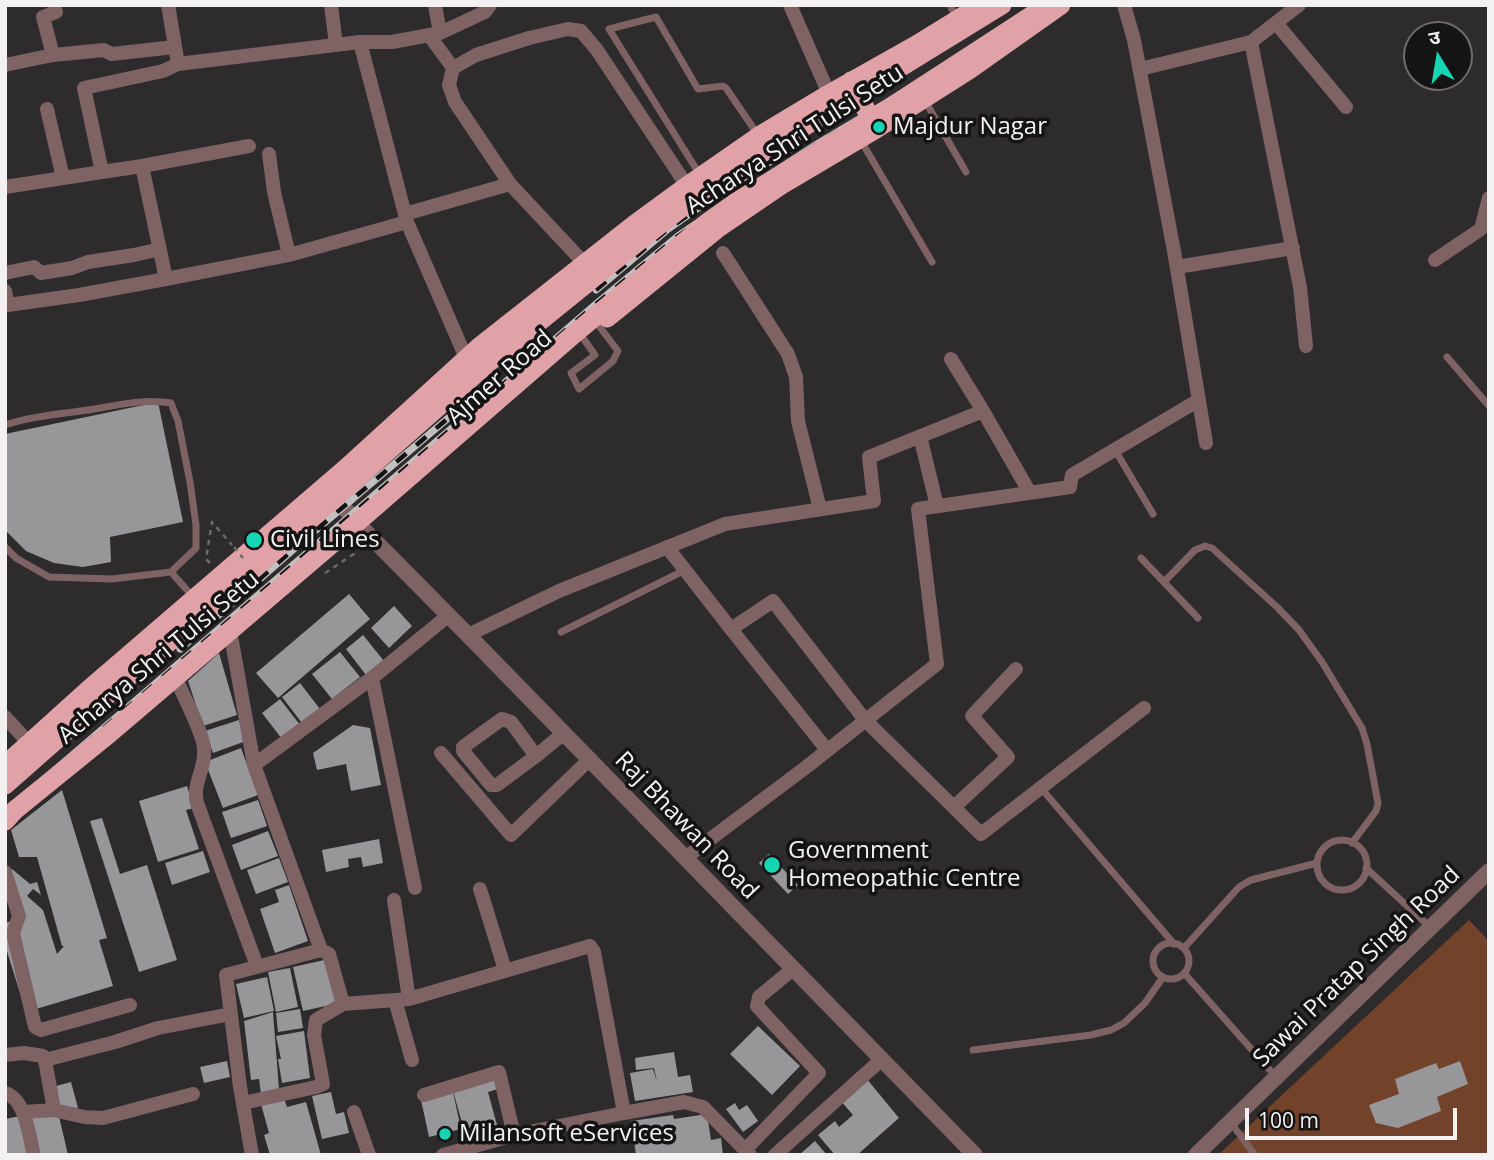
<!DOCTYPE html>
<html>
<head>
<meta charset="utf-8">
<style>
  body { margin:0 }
  #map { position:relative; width:1494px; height:1160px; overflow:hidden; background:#2d2b2c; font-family:"Open Sans","Noto Sans Devanagari",sans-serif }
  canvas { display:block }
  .frame { position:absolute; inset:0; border:7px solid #f3f1f2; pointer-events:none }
  .north { position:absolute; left:1403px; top:21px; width:70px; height:70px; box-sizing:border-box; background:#151414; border:2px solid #6e6c6d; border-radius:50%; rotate:349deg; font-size:19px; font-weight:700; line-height:28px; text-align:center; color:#f3f1f2 }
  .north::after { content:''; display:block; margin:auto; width:24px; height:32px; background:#15d5b3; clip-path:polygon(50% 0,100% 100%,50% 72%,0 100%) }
  .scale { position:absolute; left:1245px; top:1108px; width:212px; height:32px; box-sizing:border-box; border:4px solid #f3f1f2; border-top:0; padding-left:9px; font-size:21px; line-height:24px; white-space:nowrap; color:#f3f1f2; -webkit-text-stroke:5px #151414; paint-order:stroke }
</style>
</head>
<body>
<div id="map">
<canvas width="1494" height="1160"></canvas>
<div class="frame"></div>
<div class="north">उ</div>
<div class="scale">100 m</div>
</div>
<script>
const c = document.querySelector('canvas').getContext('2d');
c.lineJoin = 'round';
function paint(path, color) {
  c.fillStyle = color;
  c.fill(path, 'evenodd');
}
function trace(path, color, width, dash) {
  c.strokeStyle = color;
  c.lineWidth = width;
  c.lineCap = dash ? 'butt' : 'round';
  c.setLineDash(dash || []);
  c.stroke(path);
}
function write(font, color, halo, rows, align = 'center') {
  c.font = font + ' "Open Sans",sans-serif';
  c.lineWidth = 7;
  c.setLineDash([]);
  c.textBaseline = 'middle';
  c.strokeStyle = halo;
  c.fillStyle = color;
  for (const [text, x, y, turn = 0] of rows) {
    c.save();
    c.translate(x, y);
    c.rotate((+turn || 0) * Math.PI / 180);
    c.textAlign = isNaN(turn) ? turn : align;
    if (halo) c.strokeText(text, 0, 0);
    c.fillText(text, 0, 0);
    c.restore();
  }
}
paint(new Path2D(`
  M1469 920 1489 941V1155H1218Z`), '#73422a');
paint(new Path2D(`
  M158 402 183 522 110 537 111 562 83 567 54 563 26 551 5 530V434Z
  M349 594 370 619 278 698 256 673Z
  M394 606 412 626 389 648 371 628Z
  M363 635 384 661 366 675 346 649Z
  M340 652 360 677 332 699 312 674Z
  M219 653 237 715 203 726 188 681Z
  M300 683 320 709 302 723 282 697Z
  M280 699 300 725 282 739 262 713Z
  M239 720 246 741 213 753 205 731Z
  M353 725 370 728 381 785 351 791 346 764 317 770 313 753Z
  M241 748 258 795 223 808 205 762Z
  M187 786 194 808 186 810 199 849 158 862 139 801Z
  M62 790 107 938 99 940 113 986 26 1012 5 945V923L15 920 5 876 12 869 30 884 37 882 41 895 33 889 27 896 43 910 57 954 64 946H62L37 857H19L11 830Z
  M258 800 267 826 231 838 222 812Z
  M102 818 120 874 147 865 177 960 139 972 90 821Z
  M268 831 278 856 241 870 232 845Z
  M379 839 383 863 363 867 361 857 348 859 349 867 326 872 322 850Z
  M203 851 210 872 172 885 165 863Z
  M769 854 798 885 788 894 759 863Z
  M279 858 288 882 256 894 247 870Z
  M289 885 308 941 275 953 260 909 279 902 275 890Z
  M329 959 339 1003 303 1011 293 967Z
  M290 968 298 1007 276 1012 268 972Z
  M267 977 274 1011 244 1018 236 984Z
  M300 1009 303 1028 278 1032 276 1013Z
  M273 1012 279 1089 261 1094 259 1079 251 1080 244 1021Z
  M758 1026 800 1066 772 1095 730 1054Z
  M304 1031 310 1078 282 1083 278 1059H281L276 1036Z
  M674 1052 678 1077 690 1075 693 1092 635 1101 630 1073 653 1069 657 1082 654 1068 636 1070 635 1058Z
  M227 1061 230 1077 204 1083 200 1067Z
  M1460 1061 1468 1084 1437 1097 1441 1111 1398 1128 1376 1123 1369 1105 1399 1094 1395 1079 1436 1063 1439 1069Z
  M497 1075 501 1088 488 1092 497 1125 465 1134 452 1087Z
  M866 1078 899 1118 857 1155H835L818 1135 835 1121 839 1127 853 1115 840 1100Z
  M71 1082 78 1108 59 1107 52 1087Z
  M331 1092 336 1114 344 1112 349 1133 322 1139 312 1096Z
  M453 1092 461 1129 429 1137 421 1100Z
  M284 1098 287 1107 306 1102 321 1155H270L264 1135 269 1133 261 1104Z
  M735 1103 739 1110 747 1105 758 1121 743 1132 726 1109Z
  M58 1112 68 1155H38L29 1119Z
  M707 1114 711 1140 721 1138 723 1155H636L631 1121 673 1115 674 1119Z
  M20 1116 30 1155H5V1119Z
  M815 1141 827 1155H799Z`), '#979699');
trace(new Path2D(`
  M210 563 206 559 212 522 232 545
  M325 573 354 554 351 551`), '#6c6a6b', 2.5, [5, 5]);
trace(new Path2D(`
  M950 5 957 19
  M924 99 966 172
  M860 139 932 262
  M700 175 609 29 656 17 698 89 723 86 726 88 758 135
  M583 338 595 355 571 373 579 389 613 361 618 351 599 326
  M1447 357 1489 406
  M5 425C32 416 60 414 88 410 114 406 144 398 171 403L178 421 190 482 196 525V548L171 572 112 579 49 577 16 558 5 547
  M1115 450 1153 514
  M1141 558 1198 618
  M171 572 194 598
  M1164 582 1195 550 1205 546 1212 548 1278 608 1299 630 1322 662 1362 728 1367 744 1378 803 1376 811 1352 843
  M561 632 685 570
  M1041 788 1174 944
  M1317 865a25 25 0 1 1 50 0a25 25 0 1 1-50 0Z
  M1366 868 1430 927
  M1153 961a18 18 0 1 1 36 0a18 18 0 1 1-36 0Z
  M1184 948 1239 887 1251 880 1317 863
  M1184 973 1276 1077
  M973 1050 1091 1035 1111 1030 1124 1023 1145 1003 1163 977
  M1231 1123 1255 1155`), '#7e6264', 7);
trace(new Path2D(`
  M54 5 56 12 43 17 53 55 104 50 111 54 175 47
  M168 5 178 64 360 42 407 222 463 351 469 358
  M331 5 336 45
  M790 5 829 94
  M1124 5 1134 40 1174 251 1206 443
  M1276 23 1346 107
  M440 33 485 12 490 5
  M429 35 453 68
  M360 42H392L440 33 435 5
  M1251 42 1299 5
  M5 65 53 55
  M1140 69 1251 42 1300 287 1306 346
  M47 109 63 178
  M269 154 274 192 289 255
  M142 166 249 146
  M510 184 455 102 449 85 453 68 476 55 529 38 568 29 581 31 597 50 687 186
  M5 187 102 172
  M405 214 510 184 585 264
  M723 253 788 354 796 377 798 421 820 509
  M1435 260 1481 229 1489 198
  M1177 267 1293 248
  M5 273 34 267 41 273 72 268 88 262 134 255 160 249
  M166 279 142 166 102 172 84 88 163 71 178 64
  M5 291 8 305 79 295 166 279 289 255 407 222
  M983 411 1030 493
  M920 436 937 506
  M667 547 731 629
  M468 635 559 591 725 524 874 501 869 457 983 411 951 359
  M231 636 254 765 321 950 226 975 240 1087 252 1155
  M372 678 415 888
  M178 683C184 697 204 735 204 749 206 769 192 783 197 803L257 966
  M5 717 29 743
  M827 750 731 629 773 601 865 720 981 834 1144 708
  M441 753 511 835 590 759
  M536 756 511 722 502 719 463 747V751L491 785H497L536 756 564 733
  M254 765 372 678 449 615
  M954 807 1008 757 972 716 1016 669
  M685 858 805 768 937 664 918 509 1070 487 1072 475 1199 400
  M5 872 19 916 13 933 35 1027 41 1030 130 1005
  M480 889 505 970
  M394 900 409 999
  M321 950 329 954 343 1004 409 999 590 946 594 952 624 1113 684 1102 703 1107 750 1155
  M395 1000 412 1060
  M5 1055 24 1053 43 1056 45 1060
  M5 1093C26 1099 29 1137 34 1155
  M424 1095 499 1072 514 1135
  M243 1103 316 1087 323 1084 314 1035 316 1020 343 1004
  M54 1110 45 1060 115 1042 158 1028 231 1014
  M23 1112 54 1110 84 1117 103 1118 193 1094
  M354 1112 369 1155
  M745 1150 819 1073 757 1006 759 997 793 969
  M443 1155 514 1135 624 1113
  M775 1155 881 1060`), '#7e6264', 14);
trace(new Path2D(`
  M327 489 363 529 468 635 975 1155
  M1196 1155 1489 871`), '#7e6264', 16);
trace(new Path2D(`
  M851 81 876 129
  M607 318 717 229 783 184 876 129 969 70 1061 5
  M5 765 88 690 345 469 479 347 635 224 687 186 759 136 829 94 916 45 981 5`), '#e1a2a7', 19);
const rail = new Path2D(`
  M596 290 667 230 727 188 797 145
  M180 649 303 541 453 414
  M5 813 596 304 678 236 731 200 817 144 916 85 1037 5`);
trace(rail, '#c2c0c1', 7);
trace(rail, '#151414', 4.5, [13]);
trace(new Path2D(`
  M234 547 243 558`), '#6c6a6b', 2.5, [5, 5]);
trace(new Path2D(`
  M5 785 98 703 263 561 488 363 644 237 706 189 784 139 1002 5
  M5 821 15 810 110 733 353 526 573 335 708 222 739 200 880 114 1048 5`), '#e1a2a7', 19);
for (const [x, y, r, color] of [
  [879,127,7,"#15d5b3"],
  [254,540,9,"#15d5b3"],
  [772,865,9,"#15d5b3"],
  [445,1134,7,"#15d5b3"]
]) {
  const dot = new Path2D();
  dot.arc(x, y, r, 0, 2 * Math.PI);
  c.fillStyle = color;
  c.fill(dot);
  trace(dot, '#151414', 2.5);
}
write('24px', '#f3f1f2', '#151414', [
  ["Majdur Nagar",893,127],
  ["Civil Lines",270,540],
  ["Government",788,851],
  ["Homeopathic Centre",788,879],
  ["Milansoft eServices",459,1134]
], 'left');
write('24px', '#f3f1f2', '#151414', [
  ["Acharya Shri Tulsi Setu",795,140,-33],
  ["Ajmer Road",500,378,-41],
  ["Acharya Shri Tulsi Setu",159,658,-40],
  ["Raj Bhawan Road",686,826,46],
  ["Sawai Pratap Singh Road",1357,967,-44]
]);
</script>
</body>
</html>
